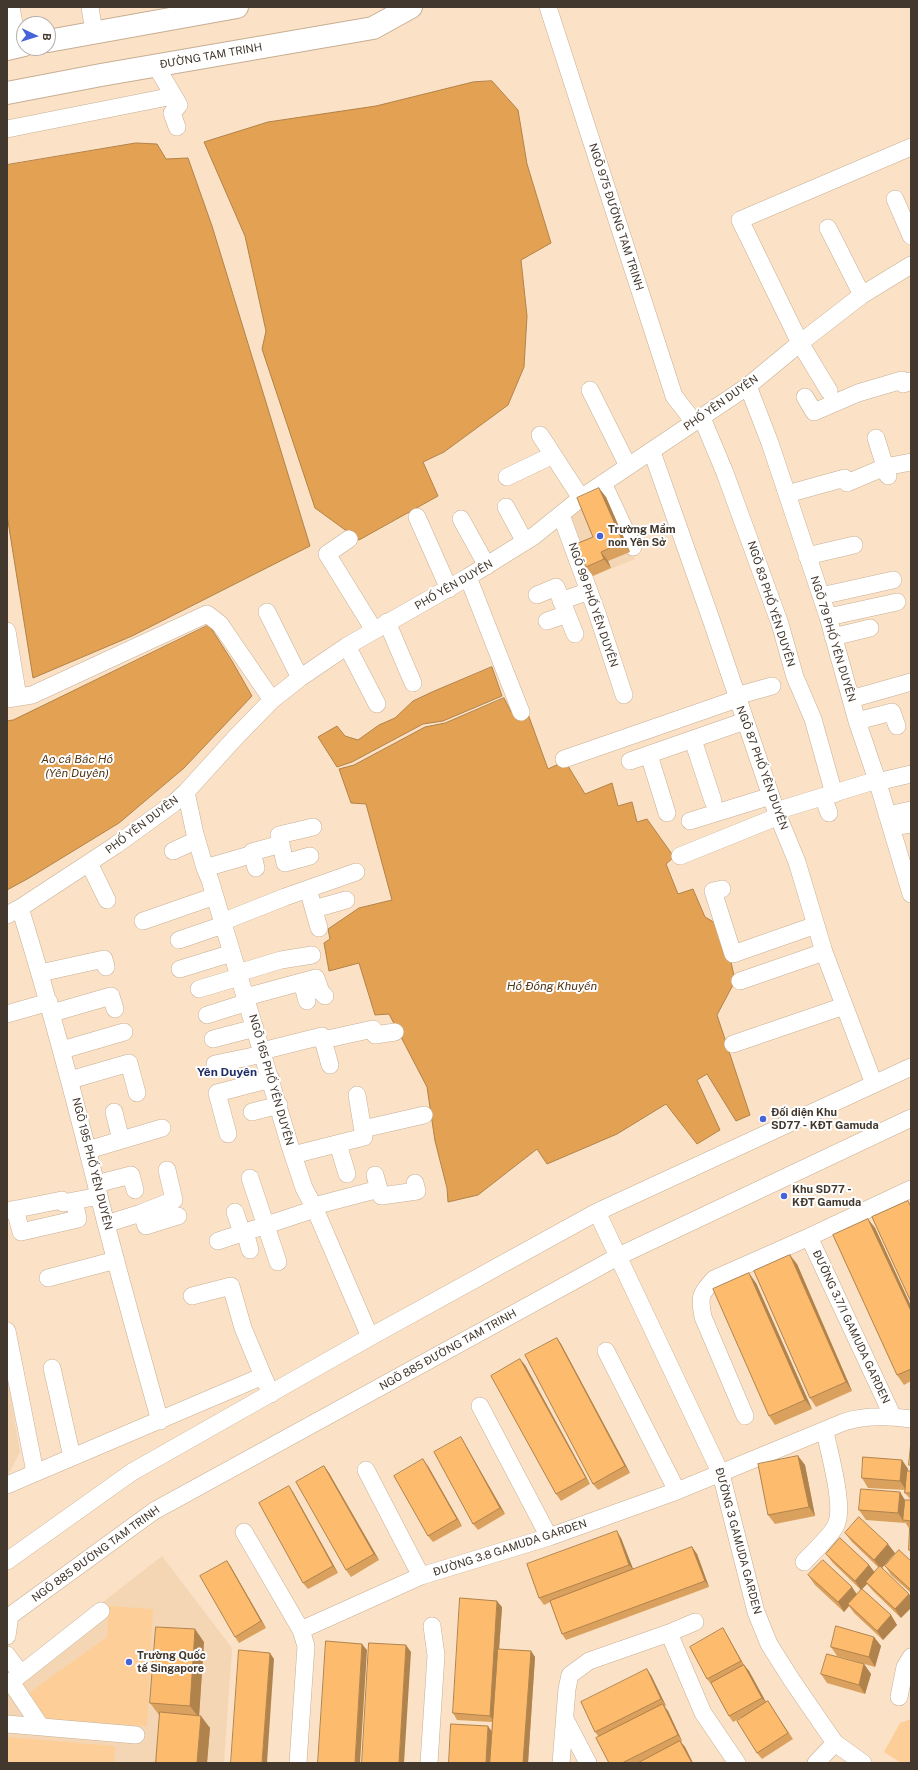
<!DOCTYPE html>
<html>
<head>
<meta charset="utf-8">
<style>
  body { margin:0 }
  #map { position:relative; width:918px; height:1770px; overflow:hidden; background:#fbe1c5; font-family:"Public Sans",sans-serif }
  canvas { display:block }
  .frame { position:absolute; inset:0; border:8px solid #42382d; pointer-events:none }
  .north { position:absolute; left:16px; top:16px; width:40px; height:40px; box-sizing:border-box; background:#fff; border:1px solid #b3afab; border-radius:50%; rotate:94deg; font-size:11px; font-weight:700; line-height:16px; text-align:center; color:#42382d }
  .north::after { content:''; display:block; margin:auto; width:14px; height:18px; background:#4664d7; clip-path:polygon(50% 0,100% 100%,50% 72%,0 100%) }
</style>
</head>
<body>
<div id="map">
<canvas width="918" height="1770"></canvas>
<div class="frame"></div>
<div class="north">B</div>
</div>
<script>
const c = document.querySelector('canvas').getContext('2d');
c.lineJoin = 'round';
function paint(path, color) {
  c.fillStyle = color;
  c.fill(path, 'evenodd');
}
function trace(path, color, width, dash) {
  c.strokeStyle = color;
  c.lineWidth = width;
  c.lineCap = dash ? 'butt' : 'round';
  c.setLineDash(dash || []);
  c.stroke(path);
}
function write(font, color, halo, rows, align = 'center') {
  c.font = font + ' "Public Sans",sans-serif';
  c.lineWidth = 4;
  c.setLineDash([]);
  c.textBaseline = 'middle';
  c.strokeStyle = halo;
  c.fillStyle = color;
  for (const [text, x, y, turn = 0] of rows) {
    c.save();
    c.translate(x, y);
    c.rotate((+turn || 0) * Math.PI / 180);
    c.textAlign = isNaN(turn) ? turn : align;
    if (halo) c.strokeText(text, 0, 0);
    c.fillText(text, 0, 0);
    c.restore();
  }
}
paint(new Path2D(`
  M603 489 635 559 593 576 567 518Z
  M7 1376 20 1452 7 1477Z
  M162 1556 232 1648 224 1763H7V1677Z`), '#f4d6b4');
paint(new Path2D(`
  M109 1606 153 1609 147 1726 44 1720 26 1695 107 1637Z
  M911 1719V1763H901L884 1752 900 1723Z
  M7 1737 115 1746 114 1763H7Z`), '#fece98');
const water = new Path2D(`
  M492 81 518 110 527 164 551 243 521 260 527 316 524 367 508 405 444 452 423 462 438 496 359 540 315 508 262 349 266 331 245 236 204 142 268 122 376 106 473 82Z
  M136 143 157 144 166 159 188 158 212 226 310 546 132 636 33 678 7 515V165Z
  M209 625 232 661 252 696 184 768 119 823 29 878 7 890V721L13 720Z
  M492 667 502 696 443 721 423 724 352 762 337 767 318 737 337 726 345 736 358 740 379 725 395 718 413 701 432 692Z
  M504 698 511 712 528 714 548 769 565 761 585 794 612 783 618 806 632 802 637 822 647 819 674 857 666 864 678 894 693 889 705 917 724 928 735 981 717 1015 750 1115 736 1121 707 1074 697 1080 720 1130 697 1144 666 1104 617 1134 547 1164 537 1149 478 1195 448 1202 447 1188 435 1141 427 1087 389 1014 375 1015 359 963 329 971 324 943 330 939 328 929 359 908 392 900 366 804 351 803 339 769 354 765 425 727 445 723Z`);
paint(water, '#e2a153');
trace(water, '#b28248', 1);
const minor = new Path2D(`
  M11 7 18 46
  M90 7 94 32
  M548 7 674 396 694 422
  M156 66 179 105 172 113 177 127
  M7 129 173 96
  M895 199 911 236
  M828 228 862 295
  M748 386 770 443 828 617 857 721 877 780 911 894
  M590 390 628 466
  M829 391 800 343 740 220 911 147
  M805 397 814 412 858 393 902 380 903 384 911 381
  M702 418 725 473 780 624 795 677 813 719 834 794
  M540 435 581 498
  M876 438 888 476
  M652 452 713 625 776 811 797 862 824 952 874 1084
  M507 477 553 455
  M603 483 633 547
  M787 494 845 478 847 483 885 467 911 462
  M506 507 525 542
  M561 515 597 613 624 695
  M417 517 449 589
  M461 519 487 566
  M349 539 327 554 374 630
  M807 556 854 545
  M468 577 521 712
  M537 595 556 587 575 634
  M821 596 893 580
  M561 601 589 591
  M267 612 300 678
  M828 617 897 602
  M547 621 567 614
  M387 622 413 683
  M7 631 18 697
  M833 637 870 628
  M347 646 377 704
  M736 696 772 686
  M7 699 32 695 207 614 220 624 272 700
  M851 699 911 682
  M857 721 892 712 897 726
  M693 740 713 801
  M649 755 667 813
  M564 759 737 699
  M630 761 745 721
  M877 782 911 774
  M186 792 195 834 205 868 210 880 290 1146 304 1188 315 1209 370 1337
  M823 797 829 813
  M776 811 877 780
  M887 815 911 810
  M690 821 771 796
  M891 827 911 824
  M173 851 197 840
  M252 852 256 868
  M310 856 285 863 279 835 313 827
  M680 856 779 816
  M89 863 107 900
  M205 868 250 855 252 852 281 844
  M308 889 319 928
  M722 889 713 891 733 954 816 925
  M20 908C51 1007 77 1107 102 1208 120 1279 140 1350 160 1421
  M314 909 346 900
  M7 915 20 908 116 845 174 803 186 792 235 738 272 700 300 678 347 646 468 577 534 536 581 498 748 386 800 343 862 295 911 265
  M143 921 215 896
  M222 922 285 897 356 872
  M179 940 223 925
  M180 969 232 953
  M40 973 104 959 106 967
  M238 973 281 960 312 955
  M740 981 824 952
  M302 982 307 1001
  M199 989 239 977
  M246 997 316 978 321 992 325 996
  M52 1013 111 996 115 1009
  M7 1014 49 1002
  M207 1015 248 1002
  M213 1039 255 1028
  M323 1040 330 1065
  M733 1044 844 1006
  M62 1050 124 1032
  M262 1051 322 1036 323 1040 373 1029 375 1035 395 1032
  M215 1064 263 1054
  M70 1080 129 1063 137 1093
  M114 1112 121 1140
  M252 1112 279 1105
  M363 1129 424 1115
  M228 1134 217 1093 271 1079
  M338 1144 347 1174
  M88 1150 162 1128
  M293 1155 364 1137 357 1095
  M375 1175 379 1189
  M250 1178 278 1262
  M96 1184 131 1175 135 1190
  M314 1206 379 1189 381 1196 417 1191 415 1183
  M15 1209 21 1232 78 1219 74 1201
  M7 1211 62 1200 63 1203 99 1196
  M235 1212 242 1233
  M597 1212 721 1474 756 1612 769 1644 791 1679 835 1743 863 1763
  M142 1213 146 1226 178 1216
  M106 1224 141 1213 174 1200 167 1170
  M245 1232 250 1250
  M809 1237 893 1417
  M218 1241 315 1209
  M48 1278 116 1260
  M192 1296 231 1286 243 1328 263 1376
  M7 1331 35 1472
  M606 1351 677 1491
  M52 1368 72 1457
  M480 1406 549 1537
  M745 1416 703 1317C699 1296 700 1295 714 1279L809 1237 911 1189
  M366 1470 421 1576
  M7 1485 263 1376 271 1394
  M244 1532 301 1630 306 1646 298 1763
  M7 1561 132 1472 370 1337 597 1212 911 1067
  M804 1562C812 1553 832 1535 836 1525 845 1506 829 1453 825 1431
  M7 1618 154 1511 619 1256 911 1118
  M301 1630 421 1576 549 1537 677 1491 844 1422C866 1415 889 1416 911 1419
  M669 1633 703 1713 737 1763
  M7 1636 10 1615
  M7 1655 21 1674
  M11 1682 41 1727
  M7 1685 101 1611
  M899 1697 905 1667 911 1657
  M565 1719 588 1763
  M7 1724 136 1735
  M429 1763 436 1655 432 1626
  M561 1763 567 1689 570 1675 589 1661 669 1633 695 1622
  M816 1763 835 1743`);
const major = new Path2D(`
  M48 41 237 7
  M7 49 24 45
  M7 93 101 75 373 28 411 7`);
trace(minor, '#c7af94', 18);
trace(major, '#c7af94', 24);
trace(minor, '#fff', 17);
trace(major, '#fff', 22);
paint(new Path2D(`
  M606 497 630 552 608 561 611 568 593 576 586 567 593 537Z
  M868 1219 875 1228 911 1306V1381L904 1385 897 1375Z
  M797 1264 852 1391 816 1407 810 1398Z
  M756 1283 812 1409 775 1425 769 1416Z
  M557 1338 561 1344 630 1473 598 1490 593 1484Z
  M525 1365 590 1484 561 1501 556 1494Z
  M465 1444 505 1514 478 1530 473 1524Z
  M798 1456 805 1465 815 1516 775 1524 768 1515Z
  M902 1460 908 1469V1471H911V1553L909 1550 910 1530 905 1522V1523L866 1520 859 1510 900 1492 905 1500H911L905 1493V1490L868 1488 862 1478Z
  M324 1466 329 1473 379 1560 351 1577 346 1570Z
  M428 1466 462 1526 433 1542 428 1536Z
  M293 1492 338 1573 308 1589 303 1583Z
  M845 1533 895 1553 882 1568 901 1618 873 1591 867 1584 862 1589 891 1615 897 1625 883 1640 854 1613 849 1606 844 1612 815 1585 808 1575 857 1594 861 1590 833 1563 826 1554 869 1565 875 1573 879 1568 852 1542Z
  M621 1538 633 1570 692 1547 697 1554 709 1587 566 1640 562 1634 550 1602 544 1605 539 1598Z
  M227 1561 231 1567 266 1628 239 1643 235 1637Z
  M911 1561V1593L891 1575 885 1566Z
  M502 1607 499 1649 531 1651 535 1657 528 1763H449L492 1732V1722L457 1720 453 1713Z
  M727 1635 744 1665 749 1671 766 1702 768 1701 793 1739 762 1759 757 1753 742 1717 733 1722 729 1716 712 1685 707 1679Z
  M874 1637 881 1646 875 1667 837 1656 831 1647Z
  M204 1642 199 1715 210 1728 207 1763H156L160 1715H159L150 1703Z
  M864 1664 871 1674 865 1694 827 1683 821 1674Z
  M651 1675 666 1706H664L668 1711 682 1741 681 1742 685 1747 693 1763H609L599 1737 595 1732Z`), '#daa15e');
paint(new Path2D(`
  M599 488 606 497 630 552 623 542Z
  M601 552 608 561 611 568 604 559Z
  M868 1219 875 1228 911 1306V1311Z
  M790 1255 797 1264 852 1391 846 1382Z
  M749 1273 756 1283 812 1409 805 1400Z
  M557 1338 561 1344 630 1473 625 1466Z
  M520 1359 525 1365 590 1484 586 1478Z
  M461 1437 505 1514 500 1508Z
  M798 1456 805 1465 815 1516 809 1507Z
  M423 1459 428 1466 462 1526 457 1519Z
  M902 1460 908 1469 907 1491 900 1481Z
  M324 1466 329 1473 379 1560 374 1554Z
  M289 1486 293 1492 338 1573 333 1566Z
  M900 1492 906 1502 903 1520 905 1523 898 1513Z
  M617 1531 621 1538 634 1571 629 1565Z
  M888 1544 895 1553 881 1569 874 1560Z
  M692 1547 697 1554 709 1587 705 1581Z
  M227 1561 231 1567 266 1628 261 1621Z
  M869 1565 876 1574 866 1582 867 1584 861 1590 855 1581Z
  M852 1587 858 1596 848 1604 849 1606 844 1612 838 1602Z
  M909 1594 911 1596V1608L901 1618 895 1609Z
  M497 1601 502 1607 494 1722 490 1716Z
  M891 1615 897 1625 883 1640 877 1631Z
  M723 1628 727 1635 745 1667 741 1661Z
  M195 1629 204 1642 199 1718 190 1706Z
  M874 1637 881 1646 875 1667 869 1657Z
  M362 1644 367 1650 360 1763H355Z
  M406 1645 411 1652 404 1763H399Z
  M531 1651 535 1657 528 1763H523Z
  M270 1653 274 1659 267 1763H262Z
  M864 1664 871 1674 865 1694 859 1685Z
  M744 1665 749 1671 767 1704 762 1698Z
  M647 1669 651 1675 666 1706 661 1699Z
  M663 1704 668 1711 682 1741 678 1735Z
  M201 1716 210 1728 207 1763H197Z
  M488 1726 493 1733 490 1763H486Z
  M680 1741 685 1747 693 1763H692Z`), '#b1834c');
const building = new Path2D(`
  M599 488 623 542 601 552 604 559 586 567 576 544 593 537 577 498Z
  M908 1201 911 1207V1302L872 1217Z
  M868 1219 911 1311V1369L897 1375 833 1235Z
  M790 1255 846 1382 810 1398 754 1271Z
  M749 1273 805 1400 769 1416 713 1289Z
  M557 1338 625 1466 593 1484 525 1355Z
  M520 1359 586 1478 556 1494 491 1376Z
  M461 1437 500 1508 473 1524 434 1452Z
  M911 1441V1465H909Z
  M798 1456 809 1507 768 1515 758 1464Z
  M863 1457 902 1460 900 1481 862 1478Z
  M423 1459 457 1519 428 1536 394 1476Z
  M324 1466 374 1554 346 1570 296 1482Z
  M907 1471H911V1493H905Z
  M289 1486 333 1566 303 1583 259 1503Z
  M861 1489 900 1492 898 1513 859 1510Z
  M905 1500H911V1521L903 1520Z
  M859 1517 888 1544 874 1560 845 1533Z
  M910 1528H911V1550H909Z
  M617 1531 629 1565 539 1598 527 1564Z
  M840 1538 869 1565 855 1581 826 1554Z
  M692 1547 705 1581 562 1634 550 1601Z
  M899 1550 911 1561V1590L885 1566Z
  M823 1560 852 1587 838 1602 808 1575Z
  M227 1561 261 1621 235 1637 200 1576Z
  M880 1566 909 1594 895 1609 866 1582Z
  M862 1589 891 1615 877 1631 848 1604Z
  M460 1598 497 1601 490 1716 453 1713Z
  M836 1626 874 1637 869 1657 831 1647Z
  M156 1627 195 1629 190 1706 150 1703Z
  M723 1628 741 1661 707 1679 690 1647Z
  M326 1641 362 1644 355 1763H318Z
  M369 1643 406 1645 399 1763H362Z
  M498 1649 531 1651 523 1763H490Z
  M239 1650 270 1653 262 1763H231Z
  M827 1654 864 1664 859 1685 821 1674Z
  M744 1665 762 1698 729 1716 711 1683Z
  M647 1669 661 1699 595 1732 581 1702Z
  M768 1701 788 1733 757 1753 737 1721Z
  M663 1704 678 1735 622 1763H609L596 1738Z
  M160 1712 201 1716 197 1763H156Z
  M451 1724 488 1726 486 1763H449Z
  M680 1741 692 1763H638Z`);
paint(building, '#fdbb6d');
trace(building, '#b1834c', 1);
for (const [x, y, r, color] of [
  [600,536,4,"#4664d7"],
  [763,1119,4,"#4664d7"],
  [784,1196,4,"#4664d7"],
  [129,1662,4,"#4664d7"]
]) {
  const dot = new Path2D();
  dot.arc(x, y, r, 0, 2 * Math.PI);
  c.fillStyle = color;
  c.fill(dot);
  trace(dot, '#fff', 1.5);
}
write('11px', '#42382d', '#fff', [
  ["ĐƯỜNG TAM TRINH",211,56,-10],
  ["NGÕ 975 ĐƯỜNG TAM TRINH",616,217,72],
  ["PHỐ YÊN DUYÊN",721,403,-35],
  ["PHỐ YÊN DUYÊN",454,585,-30],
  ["NGÕ 83 PHỐ YÊN DUYÊN",771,604,72],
  ["NGÕ 99 PHỐ YÊN DUYÊN",593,605,71],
  ["NGÕ 79 PHỐ YÊN DUYÊN",833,639,73],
  ["NGÕ 87 PHỐ YÊN DUYÊN",762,768,70],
  ["PHỐ YÊN DUYÊN",142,825,-37],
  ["NGÕ 165 PHỐ YÊN DUYÊN",271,1080,74],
  ["NGÕ 195 PHỐ YÊN DUYÊN",92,1164,76],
  ["ĐƯỜNG 3.7/1 GAMUDA GARDEN",851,1327,65],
  ["NGÕ 885 ĐƯỜNG TAM TRINH",448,1350,-29],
  ["ĐƯỜNG 3 GAMUDA GARDEN",738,1541,75],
  ["ĐƯỜNG 3.8 GAMUDA GARDEN",510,1548,-18],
  ["NGÕ 885 ĐƯỜNG TAM TRINH",96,1554,-36]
]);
write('bold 11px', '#42382d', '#fff', [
  ["Trường Mầm",608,530],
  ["non Yên Sở",608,543],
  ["Đối diện Khu",771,1113],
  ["SD77 - KĐT Gamuda",771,1126],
  ["Khu SD77 -",792,1190],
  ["KĐT Gamuda",792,1203],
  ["Trường Quốc",137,1656],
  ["tế Singapore",137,1669]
], 'left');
write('italic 12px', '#513716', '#fff', [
  ["Ao cá Bác Hồ",77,759],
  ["(Yên Duyên)",77,773],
  ["Hồ Đồng Khuyến",552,986]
]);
write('bold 12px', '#1e2d65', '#fff', [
  ["Yên Duyên",227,1072]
]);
</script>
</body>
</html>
